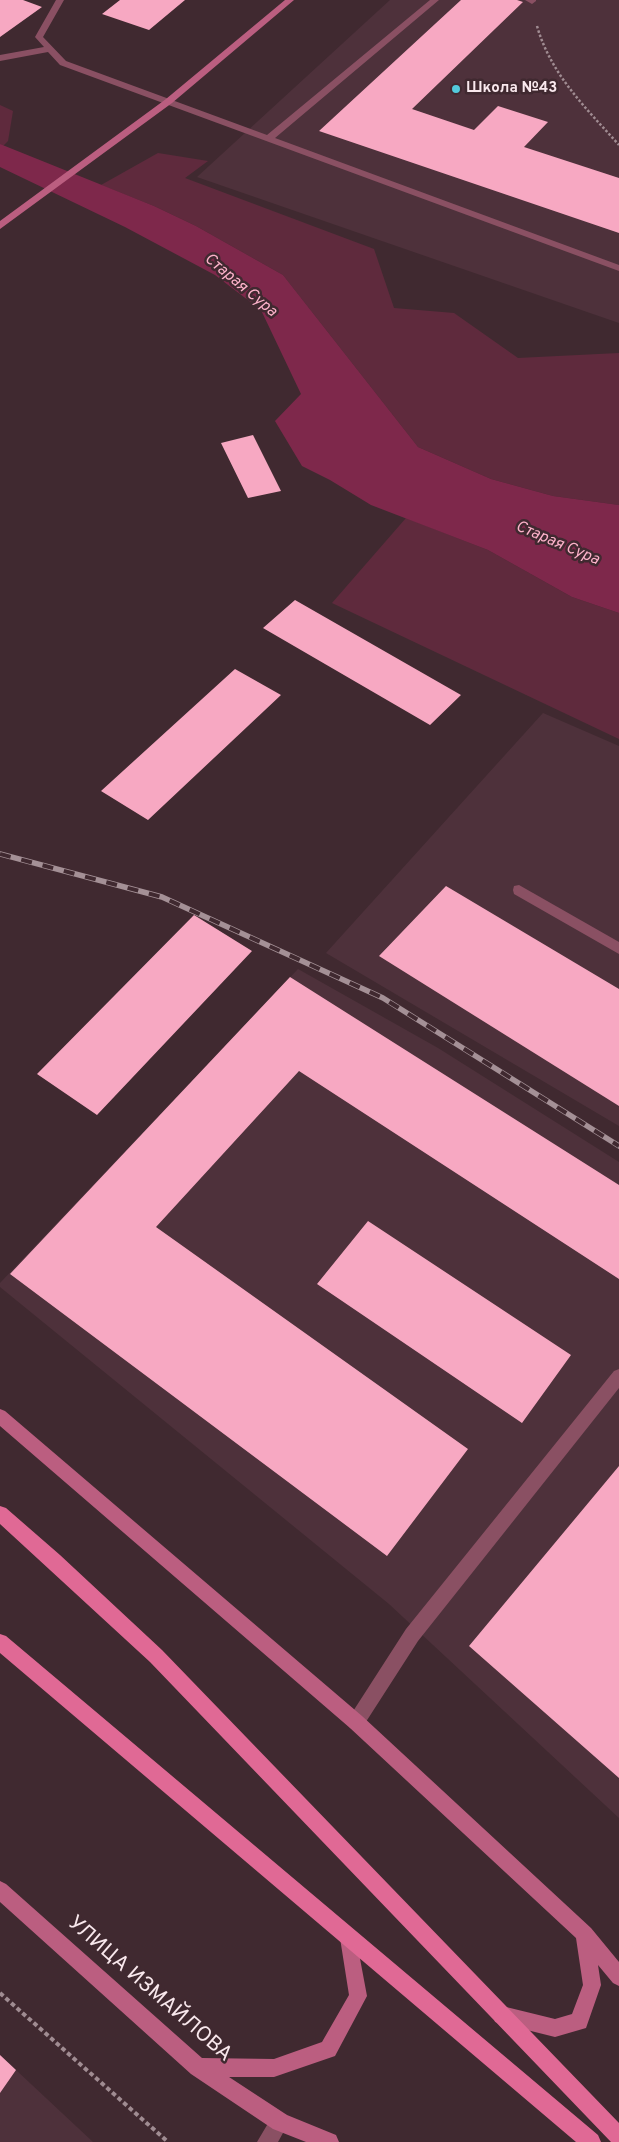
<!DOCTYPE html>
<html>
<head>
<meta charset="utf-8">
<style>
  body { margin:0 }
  canvas { display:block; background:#402930 }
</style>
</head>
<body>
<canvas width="619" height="2142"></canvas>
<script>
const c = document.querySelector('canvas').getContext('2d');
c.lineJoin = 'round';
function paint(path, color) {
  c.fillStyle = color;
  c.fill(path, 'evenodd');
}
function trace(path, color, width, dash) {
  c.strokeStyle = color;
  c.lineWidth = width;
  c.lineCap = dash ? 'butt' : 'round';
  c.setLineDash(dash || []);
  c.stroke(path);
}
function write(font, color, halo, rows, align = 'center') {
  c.font = font + ' Overpass,sans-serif';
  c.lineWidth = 5;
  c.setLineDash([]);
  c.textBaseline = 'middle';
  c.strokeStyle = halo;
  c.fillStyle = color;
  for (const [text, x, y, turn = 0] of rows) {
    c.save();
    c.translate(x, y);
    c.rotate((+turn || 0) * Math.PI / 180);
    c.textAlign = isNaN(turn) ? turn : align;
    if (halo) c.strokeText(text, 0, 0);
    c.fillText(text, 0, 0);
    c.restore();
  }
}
paint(new Path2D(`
  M390 0H619V323L197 177Z
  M543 713 619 746V1126L326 953Z
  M298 969 438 1048 619 1162V1818L389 1604 0 1287V1283Z
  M0 2055 16 2070 93 2142H0Z`), '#4e313b');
paint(new Path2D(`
  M0 105 13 111 8 141 3 146 0 144Z
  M158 153 208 161 185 178 374 249 394 308 454 313 518 358 619 353V505L553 496 491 479 418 447 283 275 196 226 154 206 101 185Z
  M406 518 488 550 572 597 619 613V739L332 603Z`), '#5f2a3d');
paint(new Path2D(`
  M0 144 154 206 196 226 283 275 418 447 491 479 553 496 619 505V613L572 597 488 550 371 505 330 480 302 466 275 421 301 394 261 310 215 275 125 227 0 167Z`), '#7e284b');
paint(new Path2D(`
  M0 0H23L42 7 0 37Z
  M120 0H185L149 30 102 14Z
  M461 0H517L523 2 412 109 474 130 498 106 548 122 524 147 619 178V233L319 131Z
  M253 435 281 491 248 498 221 443Z
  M295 600 461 695 430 725 263 628Z
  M235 669 281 695 148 820 101 791Z
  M446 886 619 989V1106L379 956Z
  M194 915 252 951 97 1115 37 1074Z
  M290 977 619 1185V1279L299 1071 156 1227 468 1449 387 1556 10 1274Z
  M368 1221 571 1355 522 1423 317 1284Z
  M619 1466V1778L469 1646Z
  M0 2055 16 2070 0 2093Z`), '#f7a8c2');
trace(new Path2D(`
  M537 26C551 75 586 108 619 145`), '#a08c92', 2.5, [2.5, 2]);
trace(new Path2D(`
  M0 1993 168 2142`), '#a08c92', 4, [4.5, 3]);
paint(new Path2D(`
  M56 0H64L43 37 66 61 267 135 430 0H439L275 138 619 265V271L60 65 48 52 0 61V55L44 47 35 37Z
  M525 0H536V1L532 4Z
  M619 1369V1388L418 1641 362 1728 356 1730 350 1728 348 1722 350 1716 406 1629 614 1371Z
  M280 2113 287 2115 289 2122 278 2142H257L273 2115Z`), '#8a5063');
paint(new Path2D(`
  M519 885 619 942V954L514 894 513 890 514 886Z`), '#8a5063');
paint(new Path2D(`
  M285 0H294L172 103 0 229V221L166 99Z
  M0 1409 5 1411 362 1716 591 1928 619 1962V1986L613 1983 598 1965 601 1985 586 2028 555 2037 495 2022 493 2015 495 2008 502 2006 555 2019 572 2014 583 1985 576 1938 350 1728 0 1426Z
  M0 1881 6 1884 202 2058 274 2059 322 2042 349 1995 340 1938 343 1932 349 1929 355 1932 367 1996 335 2056 274 2077H229L287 2115 336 2135 339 2142H306L273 2129 191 2074 0 1902Z`), '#bb5e80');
paint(new Path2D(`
  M0 1506 6 1508 60 1555 162 1650 619 2123V2142H611L150 1662 0 1524Z
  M0 1634 6 1636 598 2135 601 2142H576L0 1653Z`), '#e06995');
const rail = new Path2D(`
  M0 854 162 897 383 998 619 1146`);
trace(rail, '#a49096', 5.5);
trace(rail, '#402930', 4, [11]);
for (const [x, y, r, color] of [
  [456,89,5,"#53cadc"]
]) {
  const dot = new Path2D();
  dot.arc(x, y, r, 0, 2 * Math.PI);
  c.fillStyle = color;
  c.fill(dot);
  trace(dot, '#402930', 2);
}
write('bold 15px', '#f9e8ed', '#402930', [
  ["Школа №43",466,89]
], 'left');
write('italic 16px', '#fdb2ca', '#402930', [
  ["Старая Сура",240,286,40],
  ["Старая Сура",557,544,23]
]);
write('21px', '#f9e8ed', '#402930', [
  ["УЛИЦА ИЗМАЙЛОВА",149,1990,41]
]);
</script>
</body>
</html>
